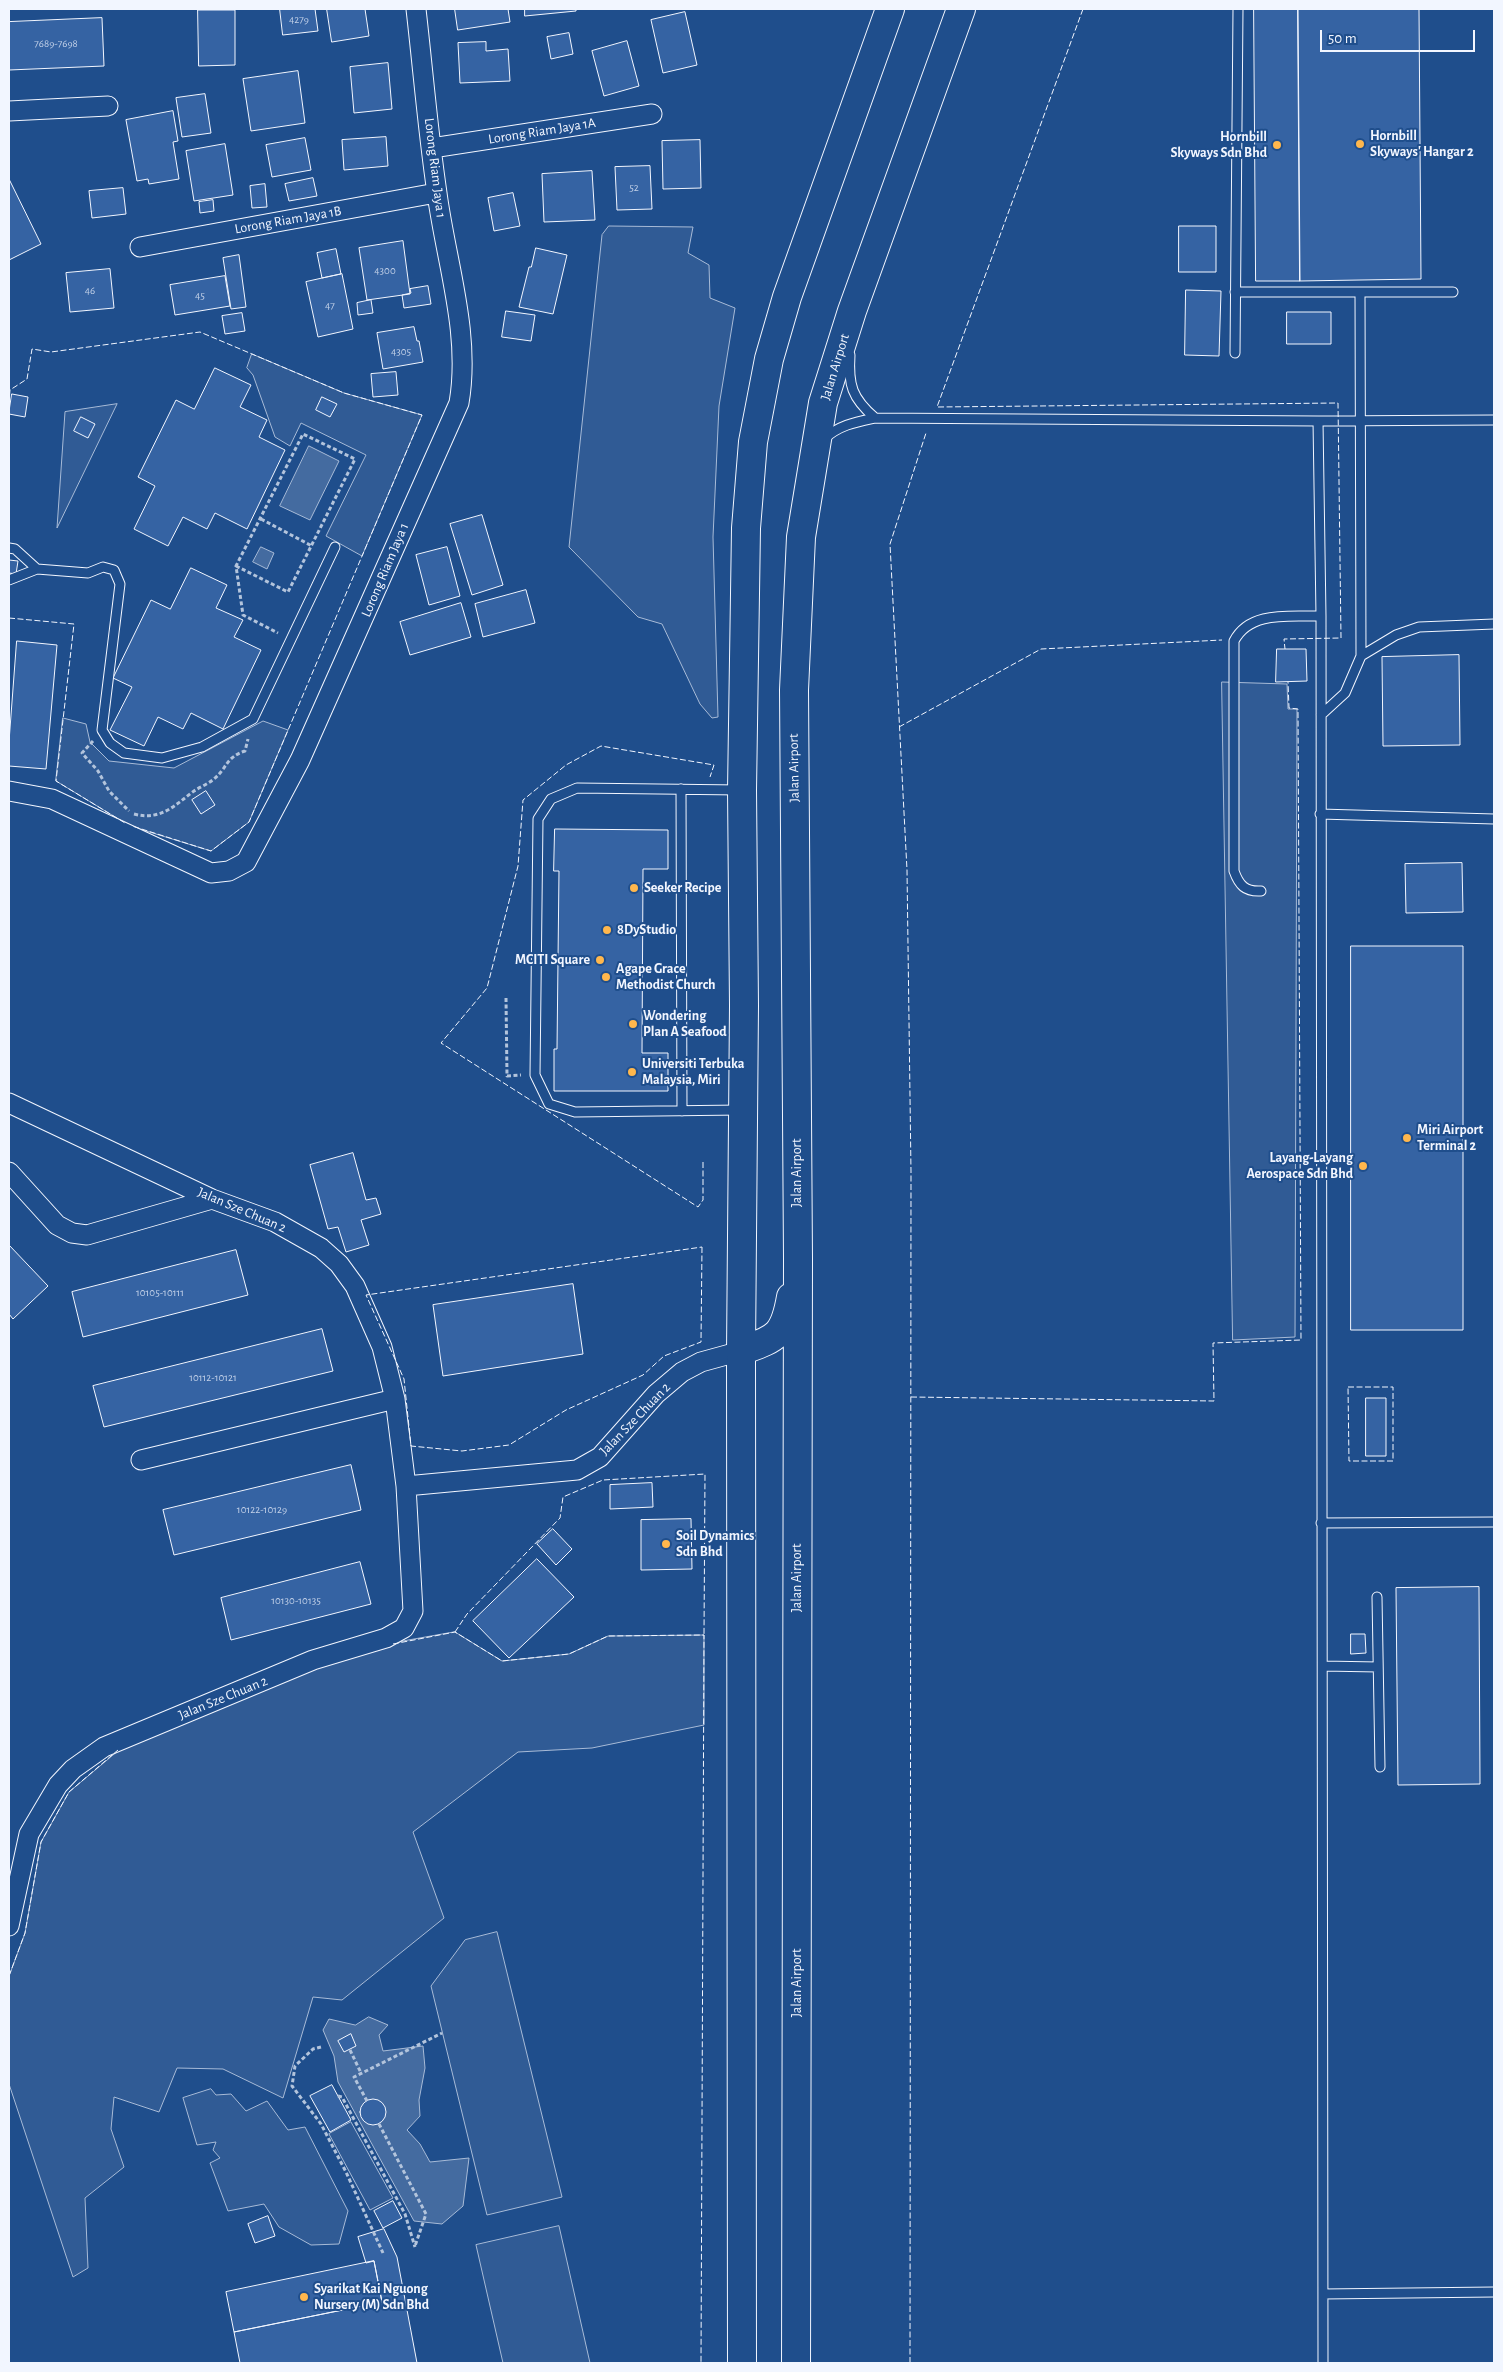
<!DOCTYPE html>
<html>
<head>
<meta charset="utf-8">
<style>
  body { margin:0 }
  #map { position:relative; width:1503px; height:2372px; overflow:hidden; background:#1f4e8c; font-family:"Alegreya Sans",sans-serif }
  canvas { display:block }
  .frame { position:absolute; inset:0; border:10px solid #f2f6ff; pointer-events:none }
  .scale { position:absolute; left:1320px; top:30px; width:155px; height:22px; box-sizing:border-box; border:2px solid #f2f6ff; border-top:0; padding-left:6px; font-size:15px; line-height:18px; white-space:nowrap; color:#f2f6ff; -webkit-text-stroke:4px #1f4e8c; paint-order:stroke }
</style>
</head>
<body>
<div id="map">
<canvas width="1503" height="2372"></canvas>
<div class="frame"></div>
<div class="scale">50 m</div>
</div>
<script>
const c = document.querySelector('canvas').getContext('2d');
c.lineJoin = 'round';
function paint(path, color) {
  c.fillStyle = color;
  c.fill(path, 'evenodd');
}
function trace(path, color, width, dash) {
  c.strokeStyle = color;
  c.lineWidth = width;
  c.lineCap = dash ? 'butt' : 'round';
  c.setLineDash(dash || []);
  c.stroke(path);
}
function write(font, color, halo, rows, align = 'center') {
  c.font = font + ' "Alegreya Sans",sans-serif';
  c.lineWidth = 4;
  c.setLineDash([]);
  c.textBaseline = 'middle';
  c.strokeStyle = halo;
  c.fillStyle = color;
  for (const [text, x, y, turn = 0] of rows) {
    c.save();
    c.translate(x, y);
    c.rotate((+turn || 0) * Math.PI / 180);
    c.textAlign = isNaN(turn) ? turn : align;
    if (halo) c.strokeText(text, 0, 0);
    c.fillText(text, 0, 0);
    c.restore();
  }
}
const built = new Path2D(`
  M609 226 693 227 688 253 709 265 710 298 735 308 719 406 713 537 718 717 712 718 700 704 662 624 638 617 569 547 602 235Z
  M252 354 344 393 422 415 362 556 326 536 366 455 301 423 290 446 275 437 253 375 247 368Z
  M117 404 57 528 65 412Z
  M1222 682 1287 684 1288 709H1297L1295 1337 1233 1340Z
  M63 718 86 724 90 742 109 761 174 768 263 721 288 730 249 822 211 851 130 826 56 781Z
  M455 1632 502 1661 569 1654 608 1636 704 1635V1725L592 1748 518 1752 413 1832 444 1918 342 2000 313 1997 283 2098 223 2069 177 2068 159 2112 114 2097 111 2129 124 2167 85 2198 88 2268 73 2277 9 2084V1976L25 1933 41 1842 69 1792 119 1750 317 1667 403 1641Z
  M497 1932 562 2197 487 2215 431 1986 465 1940Z
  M211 2089 216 2095 231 2094 246 2111 267 2101 288 2130 305 2127 348 2211 339 2244 311 2245 279 2227 264 2204 228 2211 210 2163 220 2158 213 2150 216 2142 197 2145 183 2098Z
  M351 2122 393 2198 370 2210 329 2134Z
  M559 2226 590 2363H503L476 2245Z`);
paint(built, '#305b95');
trace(built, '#a8bbd7', 1);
const water = new Path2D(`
  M309 446 339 461 310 520 280 506Z
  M261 547 274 553 267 569 253 562Z
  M369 2017 388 2025 379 2035 383 2051 423 2046 425 2068 419 2100 420 2116 407 2130 420 2144 430 2162 469 2158 463 2206 442 2224 414 2221 338 2082 334 2056 323 2030 329 2019 355 2025Z`);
paint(water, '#446ba0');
trace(water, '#a8bbd7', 1);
const building = new Path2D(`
  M280 9H315L318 31 283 35Z
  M327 9H365L369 36 332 42Z
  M455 9H508L510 22 458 30Z
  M525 9H576V11L525 16Z
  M1254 9H1298L1300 281H1256Z
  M1298 9H1419L1421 279 1300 281Z
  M198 10H235V65L199 66Z
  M685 12 697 65 663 73 651 20Z
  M102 18 104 66 9 70V22Z
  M569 33 573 54 551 59 547 37Z
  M627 41 639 86 604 96 592 51Z
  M486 42V51L508 49 510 81 460 83 458 43Z
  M388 63 392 109 354 113 350 67Z
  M298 71 305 123 251 131 243 79Z
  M205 94 211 133 182 137 176 98Z
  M173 111 178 141 173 142 179 179 149 184 148 179 137 181 126 120Z
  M386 137 388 166 344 170 342 140Z
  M305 138 311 170 272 177 266 145Z
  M700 140 701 188 663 189 662 141Z
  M225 144 233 195 194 201 186 151Z
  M650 166 652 209 617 210 615 167Z
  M592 171 595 220 544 222 542 174Z
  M313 178 317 196 289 201 285 184Z
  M9 179 41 244 9 260Z
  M265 184 267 207 252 208 250 186Z
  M123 188 126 214 92 218 89 191Z
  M513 193 520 226 494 231 488 198Z
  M213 200 214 211 200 213 199 202Z
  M1179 226H1216V272H1179Z
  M403 241 410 294 367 300 359 248Z
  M536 248 567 255 553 314 519 307 529 267H531Z
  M336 249 341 274 322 278 317 253Z
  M239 255 246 307 231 309 223 258Z
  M110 269 114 308 70 312 66 273Z
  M342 274 353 329 318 337 306 282Z
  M225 276 230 306 175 315 170 285Z
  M428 286 431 304 404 308 402 295 411 293 410 289Z
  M1186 290 1221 291 1219 356 1185 355Z
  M371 300 373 313 358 315 357 303Z
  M506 311 535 315 531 341 502 337Z
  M1287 312H1331V344H1287Z
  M242 313 245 331 225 334 222 316Z
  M414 327 417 341H419L423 362 383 369 377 333Z
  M215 368 251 385 240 407 267 420 259 437 285 450 247 529 215 513 207 529 183 517 168 546 134 529 155 486 138 477 176 400 194 409Z
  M396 372 398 395 373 397 371 374Z
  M12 394 28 397 25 417 9 414Z
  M322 397 337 404 330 417 316 410Z
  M81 417 95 424 88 438 74 431Z
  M482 515 503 585 472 595 450 524Z
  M447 547 460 596 429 605 416 555Z
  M9 560 18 561 16 574 9 573Z
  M191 568 227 585 216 608 243 620 234 637 261 650 223 729 191 713 183 729 158 717 144 746 110 730 132 687 113 678 151 600 170 609Z
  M526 590 535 623 483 637 475 604Z
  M461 603 471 637 410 655 400 622Z
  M17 641 57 645 46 769 9 766V742Z
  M1277 649H1306L1307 681 1276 682Z
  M1459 655 1460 745 1383 746 1382 657Z
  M206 791 215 805 201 814 192 800Z
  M555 829 668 830V869H643L642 1053H668V1091H554V1049H557L559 871H554Z
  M1462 863 1463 912 1406 913 1405 864Z
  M1351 946H1463V1330H1351Z
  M353 1153 366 1200 376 1198 381 1214 361 1220 369 1245 346 1252 338 1227 328 1229 310 1165Z
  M9 1245 48 1286 13 1319 9 1314Z
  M236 1250 248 1295 83 1337 72 1292Z
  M573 1284 583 1354 443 1376 433 1305Z
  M322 1329 333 1371 104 1427 93 1386Z
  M1366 1398H1386V1456H1366Z
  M351 1465 361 1510 174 1555 163 1510Z
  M652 1483 653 1507 610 1509V1485Z
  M691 1519 692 1569 641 1570V1520Z
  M553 1529 572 1549 556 1565 537 1544Z
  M537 1559 574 1597 509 1658 473 1621Z
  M360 1562 371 1604 231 1640 221 1598Z
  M1479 1587 1480 1784 1398 1785 1396 1588Z
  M1351 1634H1365L1366 1653 1351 1654Z
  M351 2034 356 2046 344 2052 338 2041Z
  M332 2085 351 2120 330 2132 310 2096Z
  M360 2112a13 13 0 1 1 26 0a13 13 0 1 1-26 0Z
  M393 2201 402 2218 383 2228 374 2211Z
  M268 2216 275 2236 255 2243 248 2224Z
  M384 2229 397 2257 417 2363H240L234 2332 382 2302 374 2261 366 2263 358 2237Z
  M374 2261 382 2302 234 2332 226 2292Z`);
paint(building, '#3563a3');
trace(building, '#f2f6ff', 1);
const lane = new Path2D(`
  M1235 292H1453
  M1235 353 1238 9
  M850 355C848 385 852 398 875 418
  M1318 421 1494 420
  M824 439C839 425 856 422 875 418L1318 421 1321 616C1290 617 1250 610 1234 641V871C1239 885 1245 892 1261 891
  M9 548 15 549 37 569
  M9 580 37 569 88 573 103 567 114 570 120 584 102 730 110 743 124 753 162 758 202 747 253 719 335 547
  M1321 616 1323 2363
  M1361 656 1396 635 1419 627 1494 624
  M1321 715 1345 693 1361 656 1360 292
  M681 789 682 1111
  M740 790 577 788 551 799 538 819 535 1075 549 1104 575 1112 741 1110
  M1320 814 1494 819
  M1321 1523 1494 1522
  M1377 1597 1380 1767
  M1323 1666 1378 1667
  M1323 2294 1494 2292`);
const street = new Path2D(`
  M9 111 108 106
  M432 148 652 114
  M140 247 436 193
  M9 791 52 799 211 873 229 871 246 862 300 760 459 403C471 333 446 262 437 193 428 132 423 70 416 9
  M9 1103 212 1199 275 1222 321 1248 339 1264 355 1286 382 1347 395 1399 406 1486
  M9 1172 57 1225 72 1233 87 1235 212 1199
  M141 1460 395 1399
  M9 1926 29 1834 58 1785 73 1769 104 1747 313 1660 386 1638 404 1628 413 1611 406 1486 577 1470 600 1457 656 1394 682 1372 701 1362 741 1351`);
const primary = new Path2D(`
  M741 1351C776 1338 784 1337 791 1297
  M742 2363 741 1351 744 1006 742 790 746 528 753 442 769 359 787 297 890 9
  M796 2363 798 1258 794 690 801 537 823 403 852 311 961 9`);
trace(lane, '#f2f6ff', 11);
trace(street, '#f2f6ff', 21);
trace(primary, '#f2f6ff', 30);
trace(new Path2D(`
  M261 519 312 546
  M236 566 288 592 355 459 303 434 236 566 243 615 278 633
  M93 741 82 753 98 771 109 791 129 811
  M134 814C161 821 175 805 194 791 200 787 208 784 214 779 228 767 225 758 245 751L248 739
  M506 998 507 1076 521 1075
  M321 2047 313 2049 295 2066 292 2086 321 2124 346 2172 383 2253
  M350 2050 361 2073
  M338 2096 342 2097 405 2214 415 2247
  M367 2101 354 2077 442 2033
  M379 2124 426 2214 415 2246`), '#b3c4dc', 3, [4, 2.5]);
trace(lane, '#1f4e8c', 9);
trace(street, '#1f4e8c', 19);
trace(primary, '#1f4e8c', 28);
trace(new Path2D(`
  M1083 9 937 407 1338 403 1341 638 1284 639 1285 649
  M9 404 10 390 27 379 32 349 51 352 200 332 344 393 422 415 249 822 211 851 132 826
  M9 618 74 624 56 781 125 823
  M899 727 1041 649 1222 640
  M703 1162V1200L698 1207 441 1043 487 988 518 866 523 800 566 765 601 746 714 765 710 777
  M702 1247 701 1342 664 1356 643 1375 566 1410 509 1445 462 1451 411 1446 404 1379 366 1295Z
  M1348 1387H1393V1461H1349Z
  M911 1397 1214 1401 1213 1343 1301 1340 1298 709 1289 708 1288 682
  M455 1632 467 1614 560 1518 563 1497 603 1480 705 1474 704 1635
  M393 1644 455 1632 502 1661 569 1654 608 1636 704 1635 701 2363
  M9 1976 25 1933 41 1842 69 1792 118 1750
  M910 2363 911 1172 907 870 890 544 926 433`), '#f2f6ff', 1, [6, 2.5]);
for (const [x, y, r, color] of [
  [1360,144,5,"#ffb74d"],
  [1277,145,5,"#ffb74d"],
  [634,888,5,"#ffb74d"],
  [607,930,5,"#ffb74d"],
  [600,960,5,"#ffb74d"],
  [606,977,5,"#ffb74d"],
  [633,1024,5,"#ffb74d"],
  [632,1072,5,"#ffb74d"],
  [1407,1138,5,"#ffb74d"],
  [1363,1166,5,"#ffb74d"],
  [666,1544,5,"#ffb74d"],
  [304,2297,5,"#ffb74d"]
]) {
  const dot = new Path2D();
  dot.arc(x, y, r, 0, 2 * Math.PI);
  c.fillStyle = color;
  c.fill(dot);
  trace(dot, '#1f4e8c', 2);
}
write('11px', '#c3d1e8', null, [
  ["4279",299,20],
  ["7689-7698",56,44],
  ["52",634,188],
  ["4300",385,271],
  ["46",90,291],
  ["45",200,296],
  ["47",330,306],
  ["4305",401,352],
  ["10105-10111",160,1293],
  ["10112-10121",213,1378],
  ["10122-10129",262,1510],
  ["10130-10135",296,1601]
]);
write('14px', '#f2f6ff', '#1f4e8c', [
  ["Lorong Riam Jaya 1A",542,131,-9],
  ["Lorong Riam Jaya 1",435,168,83],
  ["Lorong Riam Jaya 1B",288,220,-10],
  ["Jalan Airport",835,367,-73],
  ["Lorong Riam Jaya 1",385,570,-67],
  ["Jalan Airport",794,768,-91],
  ["Jalan Airport",797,1173,-90],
  ["Jalan Sze Chuan 2",242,1210,23],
  ["Jalan Sze Chuan 2",635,1419,-46],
  ["Jalan Airport",797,1578,-90],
  ["Jalan Sze Chuan 2",223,1698,-22],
  ["Jalan Airport",797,1983,-90]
]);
write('bold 14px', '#f2f6ff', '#1f4e8c', [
  ["Hornbill",1370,136],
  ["Skyways' Hangar 2",1370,152],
  ["Hornbill",1267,137,"right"],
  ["Skyways Sdn Bhd",1267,153,"right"],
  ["Seeker Recipe",644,888],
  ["8DyStudio",617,930],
  ["MCITI Square",590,960,"right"],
  ["Agape Grace",616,969],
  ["Methodist Church",616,985],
  ["Wondering",643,1016],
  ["Plan A Seafood",643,1032],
  ["Universiti Terbuka",642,1064],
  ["Malaysia, Miri",642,1080],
  ["Miri Airport",1417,1130],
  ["Terminal 2",1417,1146],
  ["Layang-Layang",1353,1158,"right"],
  ["Aerospace Sdn Bhd",1353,1174,"right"],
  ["Soil Dynamics",676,1536],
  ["Sdn Bhd",676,1552],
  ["Syarikat Kai Nguong",314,2289],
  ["Nursery (M) Sdn Bhd",314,2305]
], 'left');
</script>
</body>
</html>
